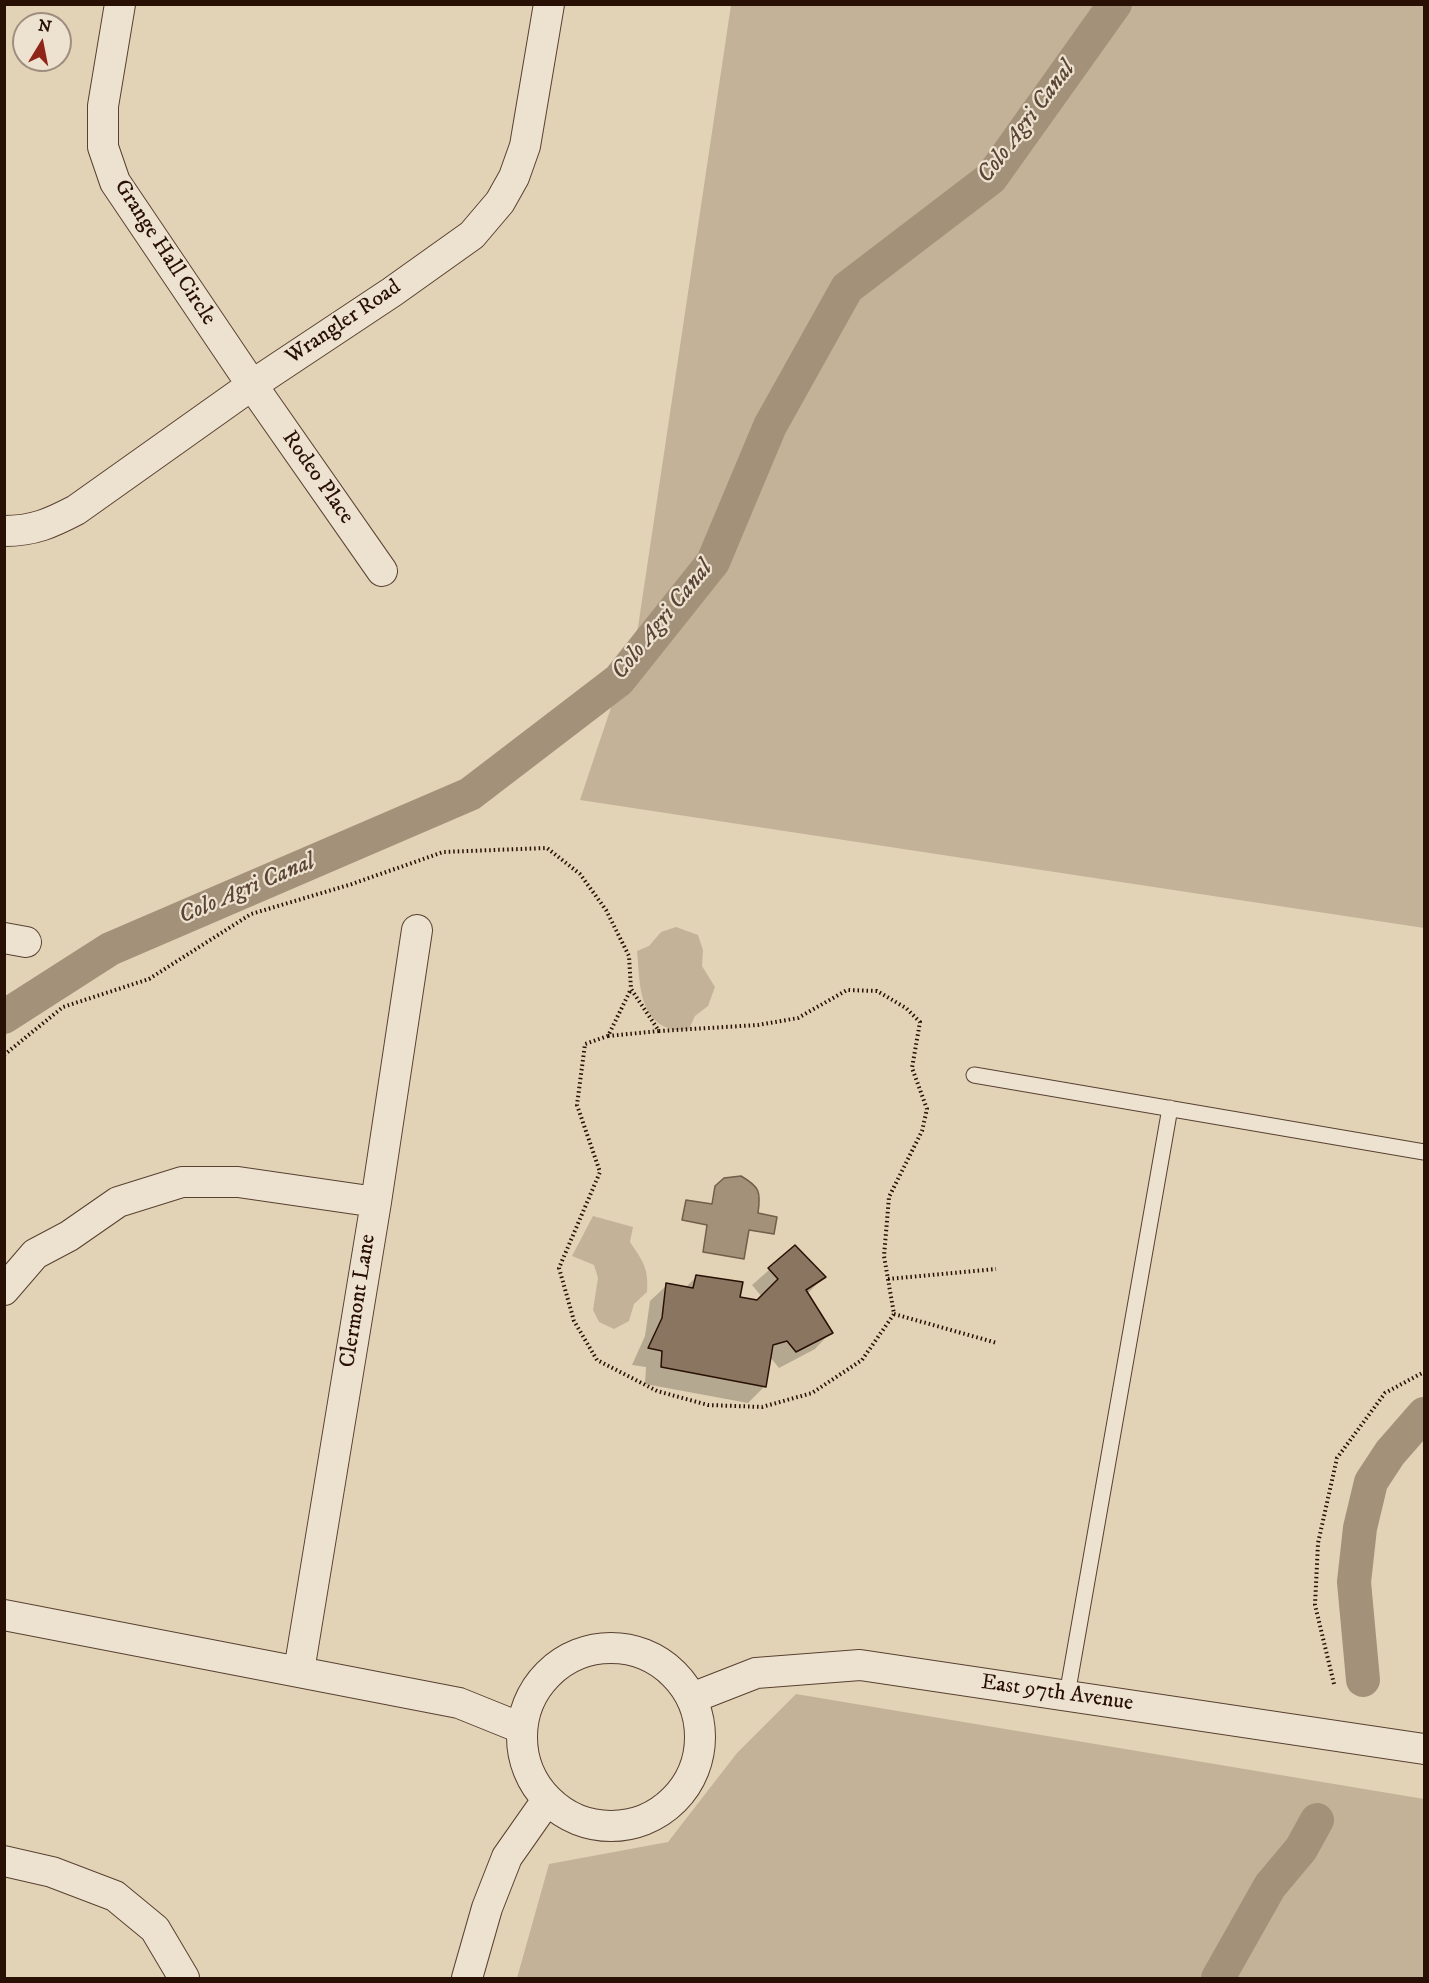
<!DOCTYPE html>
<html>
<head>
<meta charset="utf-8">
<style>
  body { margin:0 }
  #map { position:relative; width:1429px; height:1983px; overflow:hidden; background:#e3d3b6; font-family:"IM FELL DW Pica",serif }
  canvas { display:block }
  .frame { position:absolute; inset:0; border:6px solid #291005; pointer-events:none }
  .north { position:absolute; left:12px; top:12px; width:60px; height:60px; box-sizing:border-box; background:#ede2d0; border:2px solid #9f8e7f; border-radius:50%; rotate:10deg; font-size:16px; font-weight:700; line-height:24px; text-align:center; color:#291005 }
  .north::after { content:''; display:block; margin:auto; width:21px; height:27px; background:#8f2418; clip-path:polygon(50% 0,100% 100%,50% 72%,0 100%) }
</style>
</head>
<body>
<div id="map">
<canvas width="1429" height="1983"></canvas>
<div class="frame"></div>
<div class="north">N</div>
</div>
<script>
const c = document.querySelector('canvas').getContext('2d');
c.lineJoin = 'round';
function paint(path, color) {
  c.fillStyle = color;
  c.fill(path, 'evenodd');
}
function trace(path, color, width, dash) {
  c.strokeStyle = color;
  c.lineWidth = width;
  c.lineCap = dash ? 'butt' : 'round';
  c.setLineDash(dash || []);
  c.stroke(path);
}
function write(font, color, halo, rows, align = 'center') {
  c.font = font + ' "IM FELL DW Pica",serif';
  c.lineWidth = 4.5;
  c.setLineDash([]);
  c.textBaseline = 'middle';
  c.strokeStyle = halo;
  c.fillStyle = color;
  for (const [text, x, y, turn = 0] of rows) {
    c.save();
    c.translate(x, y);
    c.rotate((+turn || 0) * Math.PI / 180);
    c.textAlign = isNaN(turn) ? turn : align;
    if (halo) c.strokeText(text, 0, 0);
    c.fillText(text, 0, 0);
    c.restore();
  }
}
paint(new Path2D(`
  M731 5H1424V928L580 800 638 627Z
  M676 927 698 935 703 950 702 966 715 987 708 1006 695 1016 689 1029C683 1029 675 1031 670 1029 637 1018 640 979 637 951L649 946 661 932Z
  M593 1216 633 1227 630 1242C643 1261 649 1269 647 1292L634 1304 629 1321 614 1329 599 1322 593 1310 598 1278 594 1265 572 1256Z
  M796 1694 1424 1799V1978H517L549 1864 668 1842 737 1753Z`), '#c3b298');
const water = new Path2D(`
  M741 1176C760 1187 761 1192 758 1213L777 1217 774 1234 749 1230 744 1259 703 1252 707 1225 682 1220 686 1200 712 1204 715 1186 724 1178Z`);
paint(water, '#a4917a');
trace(water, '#735d4b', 1.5);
paint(new Path2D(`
  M795 1247 824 1277 807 1294 831 1332 815 1349 779 1368 770 1357 765 1386 748 1403 645 1384 646 1367 632 1365 645 1336 650 1301 667 1285 685 1288 696 1277 738 1298 757 1302 762 1297 752 1285Z`), '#0003');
trace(new Path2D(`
  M4 1017 110 949 470 794 619 680 713 562 770 426 847 288 991 178 1115 4
  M1363 1680 1354 1582 1360 1528 1371 1482 1390 1453 1424 1414
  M1218 1978 1270 1886 1301 1849 1317 1820`), '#a4917a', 34);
const building = new Path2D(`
  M795 1245 826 1277 806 1290 833 1333 796 1352 787 1341 773 1345 766 1387 661 1367 662 1351 648 1348 662 1318 666 1283 693 1288 696 1275 743 1282 740 1297 757 1300 778 1279 768 1268Z`);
paint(building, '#8a7561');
trace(building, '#291005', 1.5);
const service = new Path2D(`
  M974 1075 1424 1152
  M1067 1695 1170 1108`);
const minor = new Path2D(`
  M120 4 103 106V147L115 182 252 385 382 571
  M4 531C34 531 51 523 76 510L252 385 392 292 472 235 500 202 514 177 525 146 549 4
  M4 938 26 942
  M4 1290 35 1254 69 1236 118 1202 182 1182H238L376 1202
  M4 1615 459 1703 521 1728
  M522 1737a89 89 0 1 1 178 0a89 89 0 1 1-178 0Z
  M299 1671 376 1202 417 930
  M692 1698 756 1673 860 1665 1424 1749
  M4 1861 52 1872 115 1896 155 1929 184 1978
  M467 1978 487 1908 507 1857 547 1800`);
trace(service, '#584131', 17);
trace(minor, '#584131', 32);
trace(new Path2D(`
  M608 1036 659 1031
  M4 1055 63 1007 149 979 251 914 352 884 443 852 494 850 547 848 580 874 606 910 629 956 631 989 659 1031 758 1025 798 1018 847 990 877 991 906 1008 920 1022 912 1068 927 1109 922 1131 889 1197 884 1256 894 1314 862 1360 812 1393 762 1407 708 1405 657 1391 597 1360 574 1321 559 1268 600 1172 577 1105 585 1044 608 1036 631 989
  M888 1279 996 1269
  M894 1314 997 1343
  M1334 1684 1315 1605 1318 1543 1337 1458 1385 1393 1424 1372`), '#291005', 4, [1.5, 3]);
trace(service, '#ede2d0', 15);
trace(minor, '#ede2d0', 30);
write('22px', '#291005', '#ede2d0', [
  ["Grange Hall Circle",164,253,57],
  ["Wrangler Road",344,323,-34],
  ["Rodeo Place",317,478,55],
  ["Clermont Lane",359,1301,-81],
  ["East 97th Avenue",1057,1694,8]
]);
write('italic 24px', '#5a4434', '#ede2d0', [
  ["Colo Agri Canal",1027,123,-53],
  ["Colo Agri Canal",663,621,-51],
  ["Colo Agri Canal",247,890,-23]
]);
</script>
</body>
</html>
